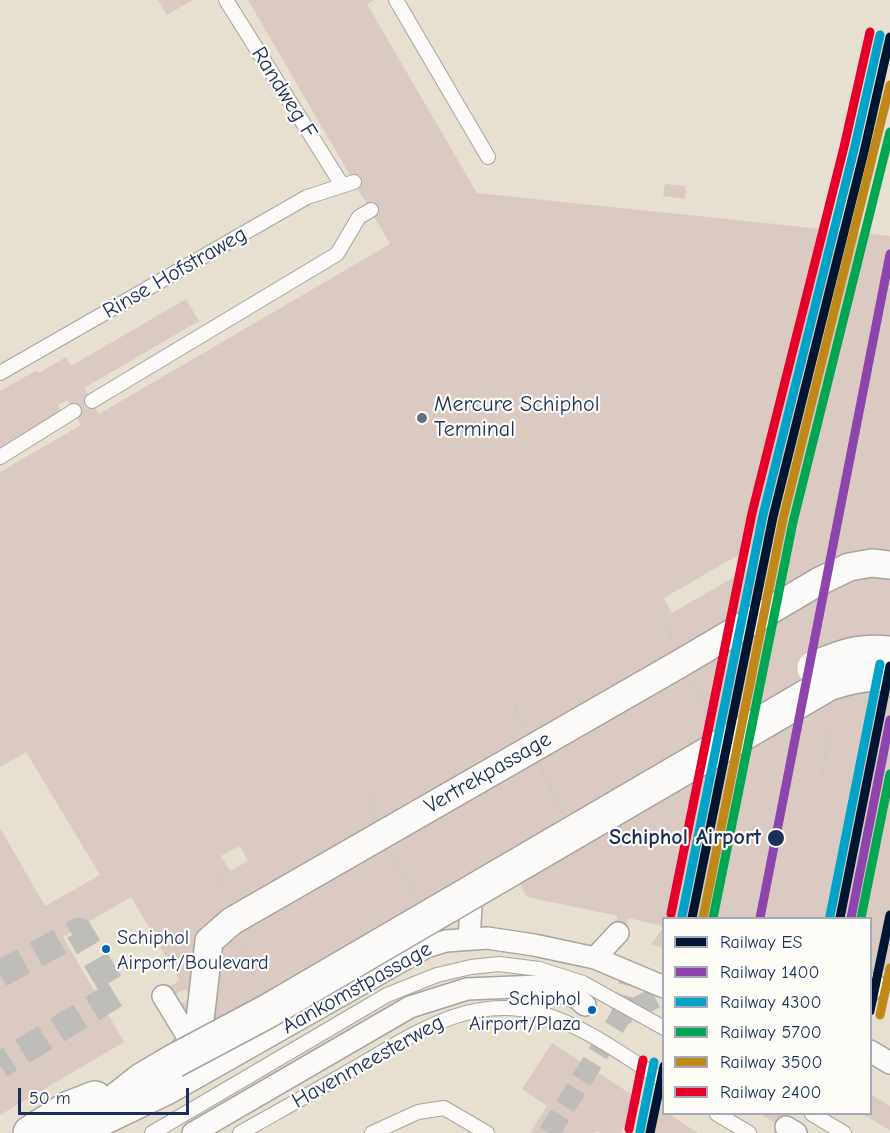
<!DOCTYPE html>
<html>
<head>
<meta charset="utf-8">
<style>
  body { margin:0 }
  #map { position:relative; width:890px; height:1133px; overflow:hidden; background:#e7e0d0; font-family:"Comic Neue",sans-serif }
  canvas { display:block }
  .legend { position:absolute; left:662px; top:917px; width:210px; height:198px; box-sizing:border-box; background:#fdfcf7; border:2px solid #a3aaba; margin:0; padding:8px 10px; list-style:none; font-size:18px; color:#1b2f5e }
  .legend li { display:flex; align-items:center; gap:12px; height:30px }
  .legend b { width:30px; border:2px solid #a3aaba }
  .scale { position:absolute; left:18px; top:1088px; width:171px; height:27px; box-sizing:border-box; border:3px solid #1b2f5e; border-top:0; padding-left:8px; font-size:18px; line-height:21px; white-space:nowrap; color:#1b2f5e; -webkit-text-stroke:4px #fdfcf7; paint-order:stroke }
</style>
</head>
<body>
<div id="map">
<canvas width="890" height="1133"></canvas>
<ul class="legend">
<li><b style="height:8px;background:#011633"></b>Railway ES</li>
<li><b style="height:8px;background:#8e44ad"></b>Railway 1400</li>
<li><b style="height:8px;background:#01a3c8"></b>Railway 4300</li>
<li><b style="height:8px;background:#00a651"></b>Railway 5700</li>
<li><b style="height:8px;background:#c08818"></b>Railway 3500</li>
<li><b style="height:8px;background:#e4002b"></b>Railway 2400</li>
</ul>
<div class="scale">50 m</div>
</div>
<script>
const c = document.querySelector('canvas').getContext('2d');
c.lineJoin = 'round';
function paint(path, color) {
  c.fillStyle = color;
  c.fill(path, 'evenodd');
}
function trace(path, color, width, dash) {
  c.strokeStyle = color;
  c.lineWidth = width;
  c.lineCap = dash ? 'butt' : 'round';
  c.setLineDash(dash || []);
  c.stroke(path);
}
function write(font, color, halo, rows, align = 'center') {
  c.font = font + ' "Comic Neue",sans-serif';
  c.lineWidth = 4.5;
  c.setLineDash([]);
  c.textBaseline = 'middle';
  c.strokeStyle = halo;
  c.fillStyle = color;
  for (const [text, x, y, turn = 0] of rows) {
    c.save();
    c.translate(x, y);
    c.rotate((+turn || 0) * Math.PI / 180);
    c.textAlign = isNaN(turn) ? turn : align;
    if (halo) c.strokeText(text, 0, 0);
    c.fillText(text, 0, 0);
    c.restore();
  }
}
paint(new Path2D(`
  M158 0H193L167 15Z
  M248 0H375L367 4 477 193 890 236V971L881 969V978L870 983V918H664V926L628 918 626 930 615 924 618 916 527 897 517 879 211 1057 180 1004 190 998 186 990 181 991 170 999 162 990 176 983 179 979 131 897 63 937 124 1042 0 1115V828L45 906 100 875 26 752 0 767V472L81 425 67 400 58 405 61 411 0 447V391L37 370 39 373 66 357 71 366 186 299 199 321 84 388 99 414 390 244ZM764 540 772 555 672 613 664 598ZM240 846 248 861 230 871 221 856Z
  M665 184 686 186 685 199 663 196Z
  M664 926V947L651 945Z
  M552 1043 642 1101 620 1133H600L596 1131 595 1133H530L547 1106 522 1089Z
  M870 1094 890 1106V1130L862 1114H870Z
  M657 1106 664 1110V1114H669L698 1133H639Z
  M760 1114H780L793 1121 788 1130Z`), '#dbcac2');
trace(new Path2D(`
  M621 1016 631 977
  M549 1133 621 1016 664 993`), '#bebdb9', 21, [21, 10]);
trace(new Path2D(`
  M0 974 79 931 116 994 0 1065`), '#bebdb9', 27, [27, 14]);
const service = new Path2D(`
  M226 0 342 185
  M396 0 488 157
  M0 373 307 197 354 182
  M92 401 337 254 359 217 371 210
  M0 457 74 411
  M717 1114 749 1133
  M812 1114 844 1133
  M152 1133 387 995 437 975 471 967 499 964 539 969 583 983 664 1028
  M240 1133C279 1111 317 1090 355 1068 413 1035 470 993 540 1013 585 1026 624 1056 664 1081
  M372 1133 418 1112 444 1108 487 1133`);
const pedestrian = new Path2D(`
  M469 939 471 907
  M595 958 618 933
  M870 991 874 984
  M163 996 199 1055
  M870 1051 890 1063
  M102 1125 167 1094 426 947 446 941 487 938 534 945 595 958 664 987
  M786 1127 796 1133
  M193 1133 410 1007 467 989 539 986 576 997 585 1005`);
const minor = new Path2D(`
  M178 1057 194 1040 199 1029 209 941 232 921 681 663 818 582 849 567 872 563 890 565`);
const primary = new Path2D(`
  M30 1133 69 1108 95 1098
  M71 1133 90 1121 142 1080 174 1061`);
trace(service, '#a5a4a0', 16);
trace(pedestrian, '#a5a4a0', 24);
trace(minor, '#a5a4a0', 30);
trace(primary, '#a5a4a0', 36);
trace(new Path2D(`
  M663 618 673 642
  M692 684 712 723
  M515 705 523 726
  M541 769 562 807
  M822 775 832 723
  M888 787 890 779
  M368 790 375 813
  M394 856 415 894
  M221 877 226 898
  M242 945 258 986`), '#cbcbca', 4, [4.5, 4.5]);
trace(service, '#fbfaf8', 14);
trace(pedestrian, '#fbfaf8', 21);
trace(minor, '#fbfaf8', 27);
trace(primary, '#fbfaf8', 33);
const primaryBridge = new Path2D(`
  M814 668C844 656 857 650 890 653
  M174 1061 268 1011 828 684C848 677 868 672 890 676`);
trace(primaryBridge, '#a5a4a0', 36, []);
trace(primaryBridge, '#fbfaf8', 33);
trace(new Path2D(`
  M692 918 773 517 864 152 890 37
  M840 918 890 666
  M870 1011 890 915
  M650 1133 664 1066`), '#011633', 9);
trace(new Path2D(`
  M760 918 890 254
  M851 918 890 720`), '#8e44ad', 9);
trace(new Path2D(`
  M682 916 763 515 854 150 880 35
  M830 916 880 664
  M640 1131 654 1062`), '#01a3c8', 9);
trace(new Path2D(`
  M713 918 793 522 890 132
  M861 918 890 774`), '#00a651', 9);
trace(new Path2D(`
  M703 918 783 519 890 85
  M880 1015 890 968`), '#c08818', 9);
trace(new Path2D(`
  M671 914 752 513 844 147 870 32
  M629 1129 643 1060`), '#e4002b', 9);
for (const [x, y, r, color] of [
  [422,418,6,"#626d86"],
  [776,838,9,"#1b2f5e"],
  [106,949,5,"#0065bd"],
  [592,1010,5,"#0065bd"]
]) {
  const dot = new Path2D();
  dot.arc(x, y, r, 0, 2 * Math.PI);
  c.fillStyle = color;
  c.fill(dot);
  trace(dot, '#fdfcf7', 2);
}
write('20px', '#1b2f5e', '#fdfcf7', [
  ["Schiphol",117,938],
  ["Airport/Boulevard",117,963],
  ["Schiphol",581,999,"right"],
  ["Airport/Plaza",581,1024,"right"]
], 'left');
write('22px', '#1b2f5e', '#fdfcf7', [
  ["Randweg F",284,93,58],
  ["Rinse Hofstraweg",175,273,-30],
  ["Vertrekpassage",488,773,-30],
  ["Aankomstpassage",357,988,-29],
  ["Havenmeesterweg",368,1062,-29]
]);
write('22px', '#1b2f5e', '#fdfcf7', [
  ["Mercure Schiphol",434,405],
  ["Terminal",434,430]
], 'left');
write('bold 22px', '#1b2f5e', '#fdfcf7', [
  ["Schiphol Airport",761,838]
], 'right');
</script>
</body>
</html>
